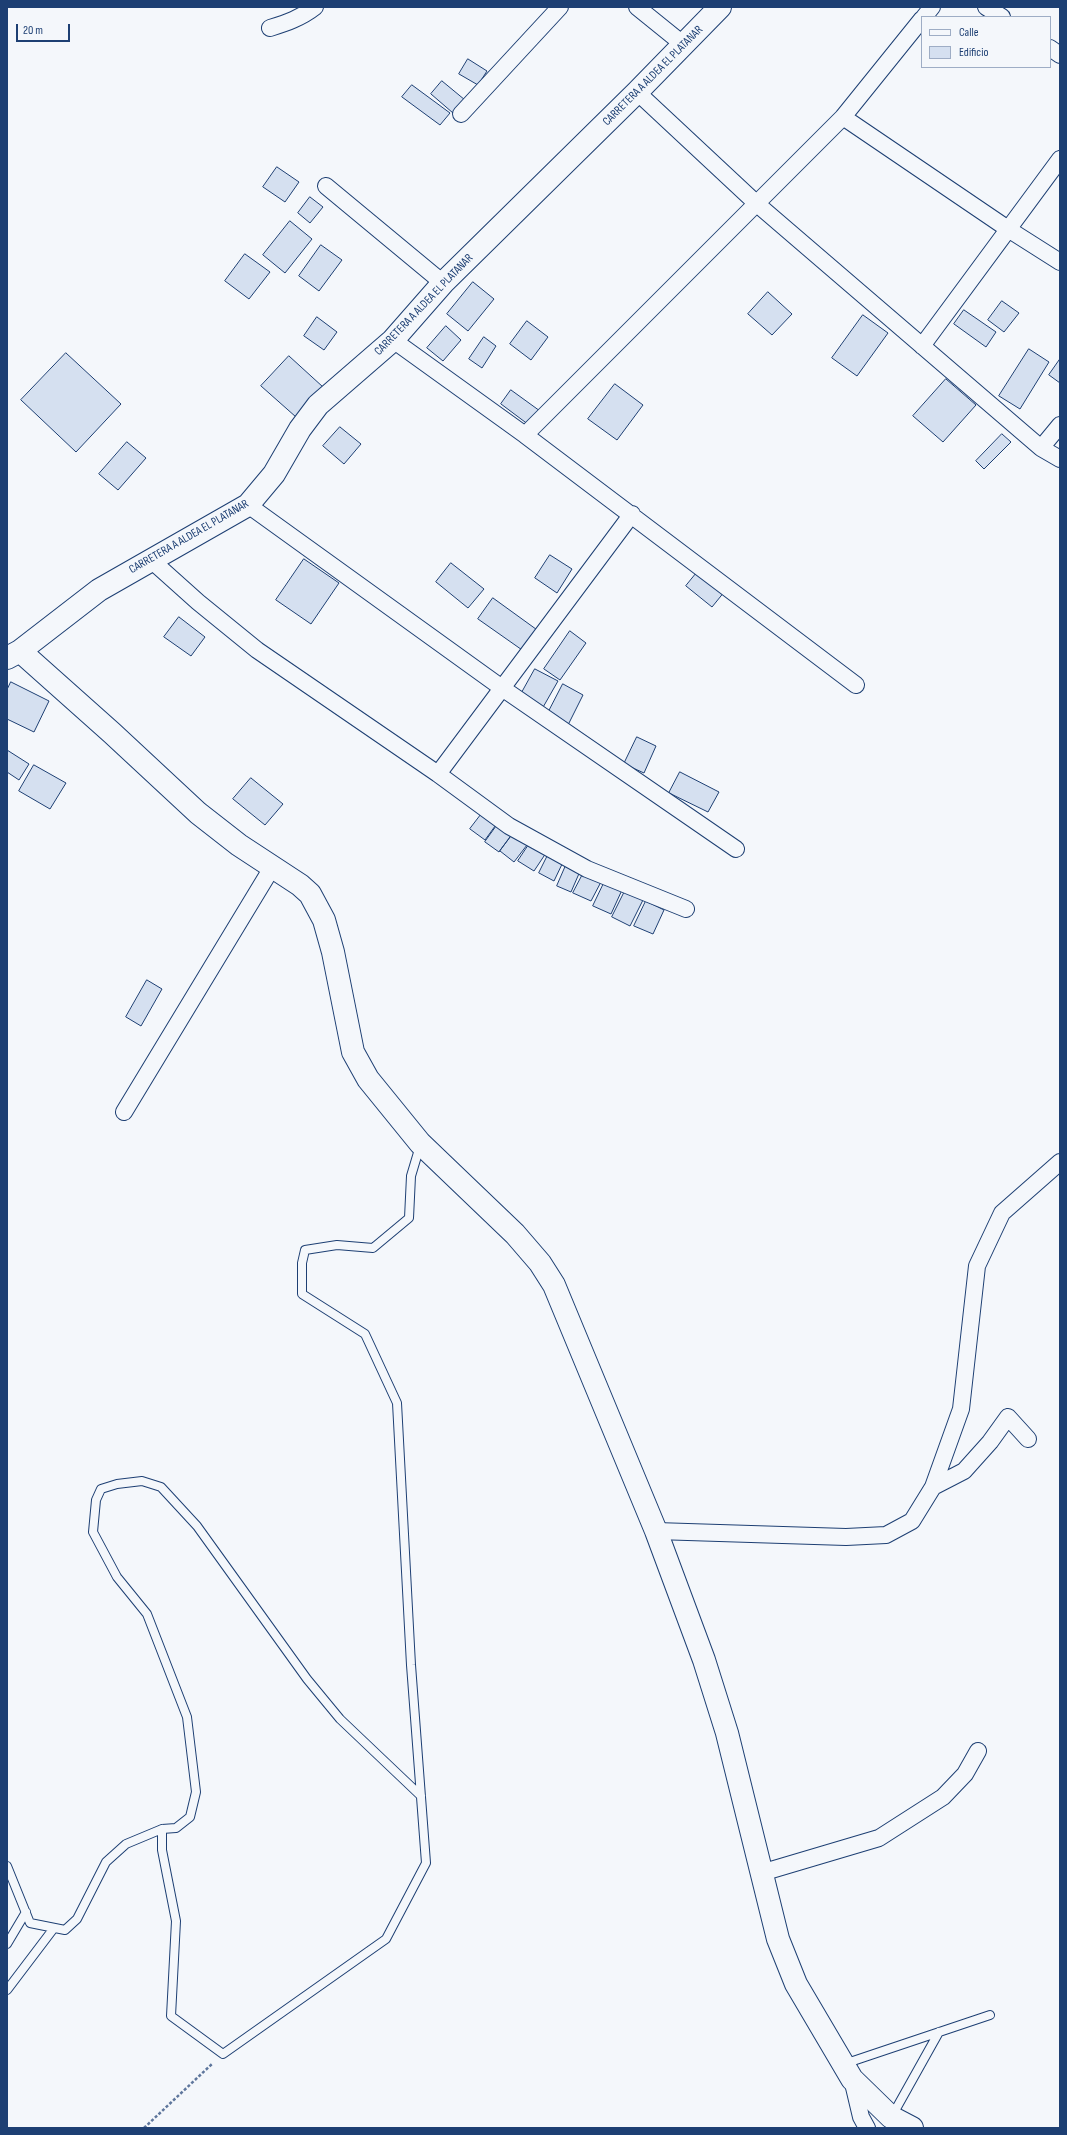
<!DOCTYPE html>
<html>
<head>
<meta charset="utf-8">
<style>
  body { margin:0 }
  #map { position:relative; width:1067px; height:2135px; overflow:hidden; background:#f4f7fb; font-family:"Sofia Sans Condensed",sans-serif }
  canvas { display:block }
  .frame { position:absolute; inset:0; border:8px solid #1d3f73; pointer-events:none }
  .legend { position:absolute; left:921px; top:16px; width:130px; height:52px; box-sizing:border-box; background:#f4f7fb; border:1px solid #9eadc5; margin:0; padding:5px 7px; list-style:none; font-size:12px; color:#1d3f73 }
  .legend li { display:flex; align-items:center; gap:8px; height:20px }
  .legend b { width:20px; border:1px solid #9eadc5 }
  .scale { position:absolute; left:16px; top:24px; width:54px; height:18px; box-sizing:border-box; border:2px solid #1d3f73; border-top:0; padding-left:5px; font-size:12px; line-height:14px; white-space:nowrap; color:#1d3f73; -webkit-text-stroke:3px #f4f7fb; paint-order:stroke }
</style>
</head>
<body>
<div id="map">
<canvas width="1067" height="2135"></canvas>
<div class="frame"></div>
<ul class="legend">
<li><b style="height:5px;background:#f4f7fb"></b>Calle</li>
<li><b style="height:11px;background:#d5e0f0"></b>Edificio</li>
</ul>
<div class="scale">20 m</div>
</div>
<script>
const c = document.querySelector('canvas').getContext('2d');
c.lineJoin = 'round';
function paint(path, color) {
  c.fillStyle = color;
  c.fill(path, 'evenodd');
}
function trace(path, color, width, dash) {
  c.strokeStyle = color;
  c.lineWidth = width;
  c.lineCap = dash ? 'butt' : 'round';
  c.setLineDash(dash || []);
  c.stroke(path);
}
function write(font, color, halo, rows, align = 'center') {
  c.font = font + ' "Sofia Sans Condensed",sans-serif';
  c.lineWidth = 3;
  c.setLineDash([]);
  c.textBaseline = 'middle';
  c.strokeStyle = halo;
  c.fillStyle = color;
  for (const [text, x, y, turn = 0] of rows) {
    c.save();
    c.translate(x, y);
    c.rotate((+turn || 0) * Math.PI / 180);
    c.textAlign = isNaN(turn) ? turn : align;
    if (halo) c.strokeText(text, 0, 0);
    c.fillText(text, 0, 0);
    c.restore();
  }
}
const building = new Path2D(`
  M468 59 487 71 478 85 459 74Z
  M442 81 465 100 453 113 431 94Z
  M412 85 450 113 440 125 402 97Z
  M277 167 299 182 285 202 263 187Z
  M310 197 323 207 310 223 298 213Z
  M290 221 312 239 285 273 263 255Z
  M321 245 342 260 319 291 299 276Z
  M245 254 270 272 249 299 225 281Z
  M473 282 494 299 468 331 447 314Z
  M768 292 792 314 772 335 748 314Z
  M1002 301 1019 313 1004 332 988 320Z
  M964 310 996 332 986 347 954 324Z
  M863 315 888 333 857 376 832 358Z
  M317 317 337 332 324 350 304 336Z
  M527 321 548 337 531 360 510 344Z
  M446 326 461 340 443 361 427 348Z
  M484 337 496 346 482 368 469 359Z
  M1029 349 1049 362 1020 409 999 396Z
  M66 353 121 404 76 452 21 400Z
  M289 356 323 387 296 417 261 386Z
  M1060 359V383L1049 375Z
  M946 379 976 405 943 442 913 416Z
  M615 384 643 405 617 440 588 419Z
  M511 390 540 411 529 425 501 404Z
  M340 427 361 444 344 464 323 446Z
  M1002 434 1011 442 984 469 976 461Z
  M127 442 146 458 118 490 99 474Z
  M550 555 572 569 557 593 535 578Z
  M304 559 339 583 311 624 276 600Z
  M451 563 484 589 468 608 436 582Z
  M699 570 725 591 712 607 686 586Z
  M493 598 540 632 525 652 478 619Z
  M179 617 205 637 191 656 164 637Z
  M570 631 586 643 560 680 544 669Z
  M535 669 558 681 542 709 520 696Z
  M11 682 49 701 34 732 7 719V690Z
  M563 684 583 695 568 725 547 715Z
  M637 737 656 746 644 773 624 764Z
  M7 750 29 764 19 780 7 772Z
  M34 765 66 783 50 809 19 791Z
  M680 772 719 792 708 812 669 793Z
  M251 778 283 804 265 825 233 799Z
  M483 812 498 822 485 840 470 829Z
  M498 824 512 834 499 852 485 842Z
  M513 834 527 845 514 862 500 851Z
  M530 843 546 853 534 871 518 861Z
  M549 853 564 860 554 881 539 873Z
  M567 863 581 869 571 892 557 886Z
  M584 872 602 880 591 901 573 893Z
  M605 881 622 890 611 914 593 906Z
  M625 891 643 900 630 926 612 917Z
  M646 901 664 910 653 934 634 926Z
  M147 980 162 989 141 1026 126 1017Z`);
paint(building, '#d5e0f0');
trace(building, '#1d3f73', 1);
const lane = new Path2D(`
  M162 1829 176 1828 190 1817 196 1792 187 1717 147 1614 117 1577 93 1532 96 1500 101 1489 117 1484 142 1481 161 1487 197 1526 307 1679 340 1719 421 1796
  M7 1866 30 1923 65 1930 77 1919 106 1862 126 1844 162 1829V1850L176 1921 171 2016 223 2054 386 1939 426 1863 411 1665 397 1403 365 1334 302 1294V1263L305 1250 337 1245 373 1248 409 1218 411 1176 420 1146
  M7 1944 26 1912
  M7 1990 54 1928
  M844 2064 990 2015
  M892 2116 939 2032`);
const street = new Path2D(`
  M637 7 684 45
  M986 7 1002 17
  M924 17 932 7
  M270 28C286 23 301 18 315 7
  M1050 48 1060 55
  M637 92 757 204 1041 448 1060 425
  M461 114 560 7
  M843 117 1008 229 1060 262
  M326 186 443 283
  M393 340 525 435 856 685
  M922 346 1060 159
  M525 435 843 117 922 19
  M1041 448 1060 459
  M248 505 502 688 736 849
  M150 559 198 602 257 650 438 774 509 826 587 869 686 909
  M438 774 632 514
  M124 1112 273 866
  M933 1487 964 1471 990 1442 1008 1417 1028 1439
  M656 1531 846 1537 886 1535 912 1521 933 1487 961 1409 977 1266 1002 1213 1060 1162
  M761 1873 879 1838 943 1797 965 1774 978 1751
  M852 2079 861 2117 867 2128`);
const secondary = new Path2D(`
  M20 651 112 733 198 813 239 845 300 885 310 894 324 920 333 952 353 1052 368 1079 420 1143 515 1234 540 1263 554 1285 656 1531 704 1660 727 1733 778 1939 796 1984 852 2079 891 2117 912 2128
  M7 658 20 651 99 590 248 505 274 474 300 429 318 405 393 340 443 283 637 92 720 7`);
trace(lane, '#1d3f73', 10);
trace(street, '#1d3f73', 18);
trace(secondary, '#1d3f73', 24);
trace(new Path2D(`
  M144 2128 213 2063`), '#5e769c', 2.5, [3, 2]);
trace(lane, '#f4f7fb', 8);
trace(street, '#f4f7fb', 16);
trace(secondary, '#f4f7fb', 22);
write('12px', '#1d3f73', '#f4f7fb', [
  ["CARRETERA A ALDEA EL PLATANAR",653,76,-45],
  ["CARRETERA A ALDEA EL PLATANAR",424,305,-46],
  ["CARRETERA A ALDEA EL PLATANAR",189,537,-30]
]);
</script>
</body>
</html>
